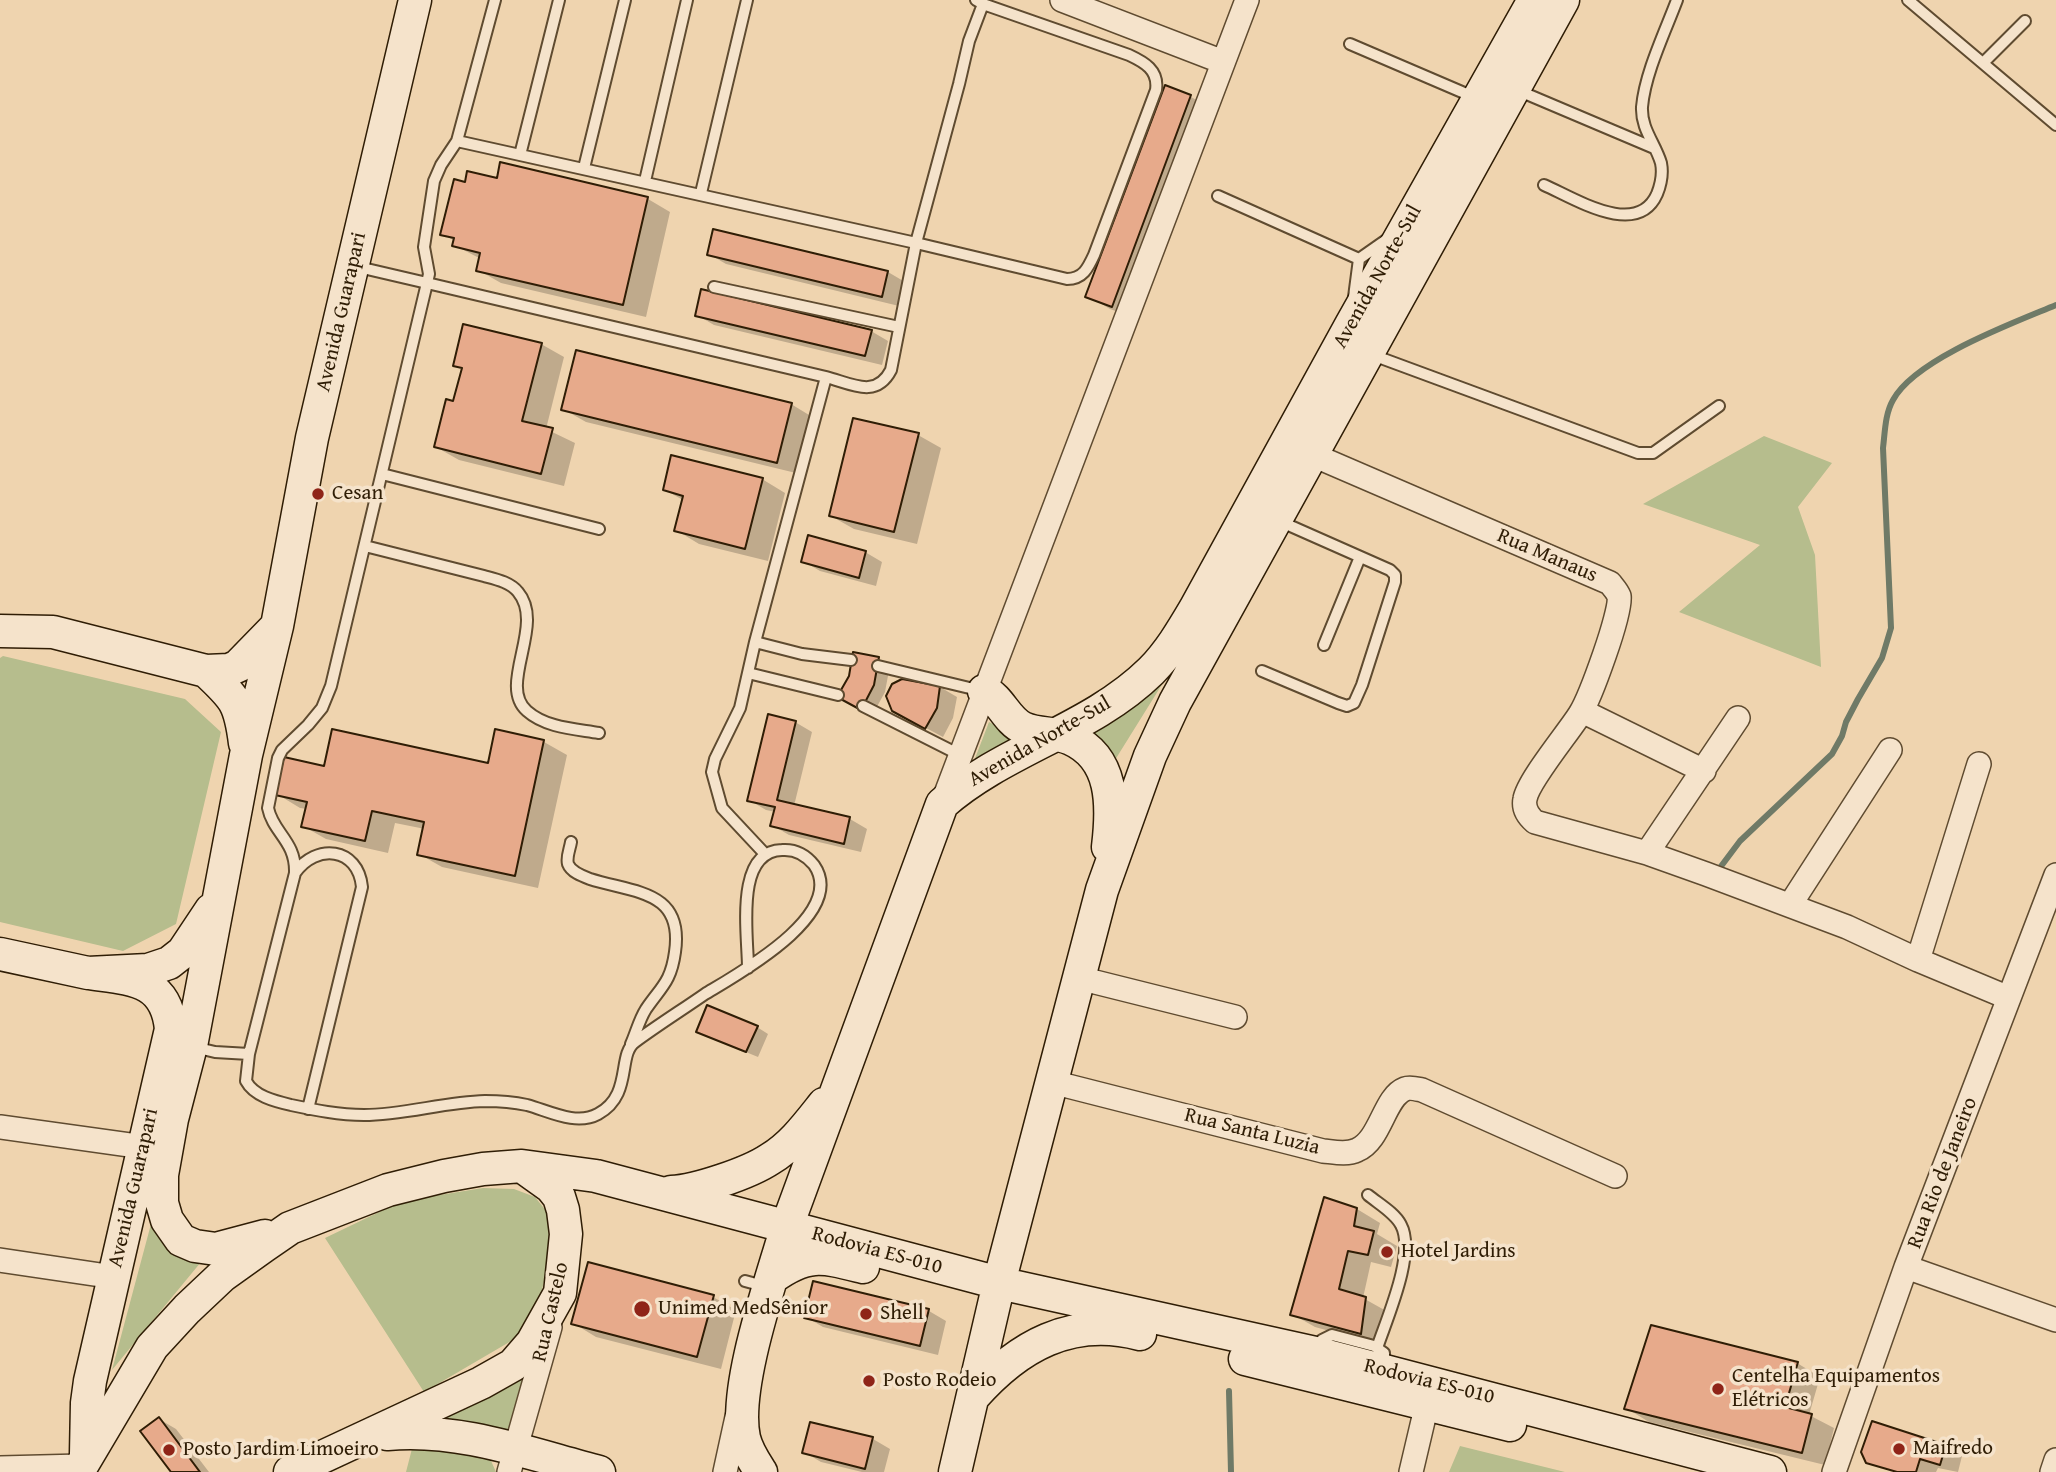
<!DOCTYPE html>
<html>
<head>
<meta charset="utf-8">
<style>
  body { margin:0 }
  canvas { display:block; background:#efd4af }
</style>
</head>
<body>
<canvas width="2056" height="1472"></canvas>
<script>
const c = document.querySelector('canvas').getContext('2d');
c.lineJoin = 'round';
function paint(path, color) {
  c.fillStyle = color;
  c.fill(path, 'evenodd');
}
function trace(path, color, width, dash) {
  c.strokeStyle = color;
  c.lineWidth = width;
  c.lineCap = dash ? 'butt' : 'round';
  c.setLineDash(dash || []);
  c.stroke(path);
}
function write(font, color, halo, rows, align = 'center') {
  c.font = font + ' "Gentium Book Plus",serif';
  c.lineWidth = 7;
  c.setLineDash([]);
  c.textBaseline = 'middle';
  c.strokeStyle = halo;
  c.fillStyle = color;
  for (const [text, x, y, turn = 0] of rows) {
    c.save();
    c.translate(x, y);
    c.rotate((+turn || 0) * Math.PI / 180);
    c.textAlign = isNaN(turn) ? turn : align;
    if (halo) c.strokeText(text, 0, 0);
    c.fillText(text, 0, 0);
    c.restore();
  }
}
paint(new Path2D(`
  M1764 436 1832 463 1798 507 1815 555 1821 667 1679 612 1760 545 1643 504Z
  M3 656 185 699 221 732 176 924 123 951 0 922V658Z
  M1171 670 1115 760 1085 729Z
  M989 722 1017 736 974 761Z
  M483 1188 514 1189 535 1197 547 1212 554 1238 539 1303 518 1337 424 1392 325 1238 402 1201Z
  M151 1224 201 1262 112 1370Z
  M528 1367 507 1437 440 1416Z
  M414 1441 488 1454 496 1472H406Z
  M1460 1446 1565 1472H1449Z`), '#b6bd8d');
paint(new Path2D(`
  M1166 87 1191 97 1214 110 1135 318 1110 309 1088 296Z
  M498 180 648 199 670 212 646 317 501 283 478 270 481 259 454 245 455 241 442 234 466 184Z
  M715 231 888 272 905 282 899 306 726 264 709 254Z
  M697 315 871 331 888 341 882 365 714 325Z
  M541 344 564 357 546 429 575 443 564 486 459 460 436 447 455 403 463 369 455 365Z
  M791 404 814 418 800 474 586 422 563 409Z
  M918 435 941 448 917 544 854 529 831 516Z
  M762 479 785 493 768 561 699 544 676 530 683 500 665 490Z
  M865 552 882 562 876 586 820 571 803 561Z
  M855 654 879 659 890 665 885 692 873 714 850 677Z
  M902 681 940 687 957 697 953 718 943 737 911 720Z
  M795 722 812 732 794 806 850 819 867 829 861 852 789 835 772 825 776 812 766 810 749 800Z
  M496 732 544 742 567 755 538 888 442 867 419 854 425 829 395 823 388 853 326 839 303 826 307 809 300 808 277 794 325 768 489 765Z
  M757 1027 768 1034 758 1057 709 1037Z
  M1357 1209 1380 1223 1377 1234 1397 1246 1391 1267 1371 1262 1363 1298 1388 1312 1384 1346 1315 1327 1292 1314Z
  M814 1283 929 1311 946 1321 938 1355 823 1327 806 1317Z
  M713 1297 736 1310 721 1369 596 1337 573 1323Z
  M1797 1363 1820 1377 1809 1415 1834 1428 1825 1465 1649 1422 1626 1408Z
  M159 1419 176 1429 209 1472H173Z
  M811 1424 873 1439 890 1449 884 1472H862L821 1462 804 1452Z
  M1945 1446 1962 1456 1958 1472 1938 1468 1936 1472H1904L1875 1465 1878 1467 1871 1464Z`), '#0003');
trace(new Path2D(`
  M1716 873 1740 841 1832 754 1842 736 1846 722 1858 699 1882 658 1891 628 1883 448C1885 432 1885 414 1893 400 1915 359 2013 323 2056 305
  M1229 1391 1231 1472`), '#6f7a67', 6);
const building = new Path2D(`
  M1165 85 1191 95 1112 307 1085 297Z
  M500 162 648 197 623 305 476 271 480 253 452 246 454 238 440 235 454 179 465 182 467 171 497 178Z
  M713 229 888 271 882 297 707 255Z
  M701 289 872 330 865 356 695 316Z
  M463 324 542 343 522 421 553 428 541 474 434 447 446 399 453 401 462 368 453 366Z
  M576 350 792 403 777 463 561 410Z
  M853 418 919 433 894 532 829 516Z
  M671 455 763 478 745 549 674 531 683 496 663 490Z
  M808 535 866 551 859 578 801 562Z
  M853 652 879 657 874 685 861 710 837 697 849 676Z
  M902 679 940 686 937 708 925 729 892 711 886 696 892 684Z
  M768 714 796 721 777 800 850 817 844 844 770 826 775 807 747 801Z
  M332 729 488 763 495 729 544 740 515 876 417 855 424 822 372 811 365 841 301 827 307 802 275 795 284 757 324 766Z
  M707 1005 758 1026 746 1052 696 1032Z
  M1324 1197 1357 1208 1354 1226 1374 1231 1368 1255 1348 1251 1339 1289 1366 1297 1361 1334 1290 1315Z
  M588 1262 714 1295 697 1357 571 1324Z
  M813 1281 929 1309 920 1346 804 1318Z
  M1651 1325 1798 1362 1785 1407 1812 1414 1802 1453 1624 1409Z
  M159 1417 200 1472H171L140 1431Z
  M1872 1421 1946 1445 1940 1465 1920 1459 1916 1472H1897L1866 1463 1861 1452Z
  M810 1422 873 1437 865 1469 802 1453Z`);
paint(building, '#e7aa8b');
trace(building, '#2f1d05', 2);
const lane = new Path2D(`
  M976 0 983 4 969 41 959 84 916 243 1067 279C1083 279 1088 268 1094 255L1156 90C1159 70 1144 62 1129 55L983 4
  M1908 0 2056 125
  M1350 44 1476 98
  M1983 63 2025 21
  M1517 90 1654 148
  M457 141 495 0
  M520 155 559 0
  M584 168 625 0
  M645 181 687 0
  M1544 185C1574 198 1637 239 1657 194 1661 184 1663 173 1661 163 1655 143 1641 129 1642 107 1645 73 1665 32 1677 0
  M701 193 747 0
  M1218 196 1359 259
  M354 266 427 283 429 274 424 247 434 181 441 165 457 141 916 243 891 370C876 399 852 384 826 377
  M714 287 899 327
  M1354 297 1359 259 1389 238
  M1370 354 1638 453H1653L1719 406
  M382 474 599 529
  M365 546 484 576C495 579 510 582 518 592 546 625 497 685 527 711 546 728 576 729 599 733
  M755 642 802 654 851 660
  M1324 645 1360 557
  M878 666 982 691
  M1262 671 1338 703 1347 706 1354 703 1362 685 1395 582V575L1390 570 1277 520
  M748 673 838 695
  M863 706 960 755
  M571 842C570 849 566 857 568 864 571 872 582 876 590 879 634 893 684 890 675 952 671 982 661 987 646 1009 639 1020 636 1033 631 1044
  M295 873C316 843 358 847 362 887L308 1109
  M194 1047 215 1052 249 1054 246 1081C254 1096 274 1101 291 1105 315 1110 339 1115 364 1115 404 1115 444 1102 485 1101 499 1101 513 1102 527 1105 549 1111 576 1126 598 1114 633 1095 617 1055 635 1042 658 1025 682 1010 705 994 738 974 848 914 814 865 806 855 795 849 782 850 734 851 748 935 748 968
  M249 1054 295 873C296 841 273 833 268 808L278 758 282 750 308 725 322 708 331 686 427 283 826 377 755 642 740 708 715 759 712 772 722 808 765 854
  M1368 1195C1379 1204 1395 1213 1401 1225 1416 1253 1387 1318 1377 1348
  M745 1281 767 1287
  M1317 1348 1322 1340 1332 1335 1374 1346 1384 1353V1368`);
const street = new Path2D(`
  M1062 0 1223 62
  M1313 455 1610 583C1613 587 1617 591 1619 596 1622 612 1590 698 1580 714 1568 733 1528 781 1525 799 1523 809 1528 816 1535 822L1647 853 1706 874 1847 927 1918 960 1979 764
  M1582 711 1704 771
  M942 804 1247 0
  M1647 853 1738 718
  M1790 905 1890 750
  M1918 960 2009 998
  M1079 978 1235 1017
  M1052 1082 1323 1151C1334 1152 1347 1155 1357 1150 1381 1140 1384 1097 1405 1089 1410 1087 1417 1089 1422 1090L1615 1176
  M0 1127 144 1147
  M0 1260 114 1277
  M1906 1267 2056 1320
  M0 1468 81 1466
  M509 1472 550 1327
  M725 1472 737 1417
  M1411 1472 1427 1404
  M1834 1472 1906 1267 2056 875
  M2052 1472 2056 1460`);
const secondary = new Path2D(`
  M0 631 53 632 206 671 229 670 238 666 276 627
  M206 671C235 698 240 703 245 743
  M984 691C1001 699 1006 720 1023 728 1038 735 1056 732 1071 739 1114 758 1113 806 1108 847
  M0 954 88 973 148 970 169 963 183 952 211 910
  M671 1192C696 1191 749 1173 770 1159 792 1146 808 1124 824 1104
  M265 1236 216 1249 195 1246 181 1240 167 1220 162 1203V1175L172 1119 191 1046 246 755 277 626 312 438 415 0
  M773 1277C808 1252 823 1257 863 1267
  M1245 1359 1510 1425
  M973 1397C1018 1346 1071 1316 1140 1334
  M387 1434C459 1427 530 1454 599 1472
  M86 1454 87 1403 90 1381 171 1029C166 978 130 979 88 973
  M78 1472 152 1347 187 1309 222 1276 264 1246 290 1228 388 1190 444 1176 483 1169 522 1166 596 1176 999 1283 1316 1353 1770 1472
  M290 1472 481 1383 513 1365 532 1343 560 1293 566 1234 563 1210 559 1197 551 1187 523 1167
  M761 1472C754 1461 747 1451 744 1438 733 1387 772 1279 787 1226L942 804C1004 749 1091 730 1151 671 1169 653 1182 631 1195 609L1351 325 1534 0
  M955 1472 999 1283 1102 890 1150 756 1175 702 1563 0`);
trace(lane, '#5f4b30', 14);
trace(street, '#5f4b30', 26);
trace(secondary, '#2f1d05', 35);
trace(lane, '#f5e3cb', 10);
trace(street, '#f5e3cb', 23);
trace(secondary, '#f5e3cb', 32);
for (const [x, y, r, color] of [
  [318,494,7,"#8f2418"],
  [1387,1252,7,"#8f2418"],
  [642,1309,9,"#8f2418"],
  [866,1314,7,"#8f2418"],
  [869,1381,7,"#8f2418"],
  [1718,1389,7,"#8f2418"],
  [1899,1449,7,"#8f2418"],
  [169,1450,7,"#8f2418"]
]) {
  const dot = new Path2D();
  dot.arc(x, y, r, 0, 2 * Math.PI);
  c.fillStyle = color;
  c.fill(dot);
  trace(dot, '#f5e3cb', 2.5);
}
write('21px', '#2f1d05', '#f5e3cb', [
  ["Avenida Norte-Sul",1378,277,-61],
  ["Avenida Guarapari",342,312,-77],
  ["Rua Manaus",1547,556,23],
  ["Avenida Norte-Sul",1040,742,-30],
  ["Rua Santa Luzia",1252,1132,14],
  ["Rua Rio de Janeiro",1943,1173,-69],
  ["Avenida Guarapari",134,1188,-77],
  ["Rodovia ES-010",877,1251,15],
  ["Rua Castelo",551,1312,-77],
  ["Rodovia ES-010",1429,1382,14]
]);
write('21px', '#2f1d05', '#f5e3cb', [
  ["Cesan",332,494],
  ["Hotel Jardins",1401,1252],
  ["Unimed MedSênior",658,1309],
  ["Shell",880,1314],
  ["Centelha Equipamentos",1732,1377],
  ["Elétricos",1732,1401],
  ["Posto Rodeio",883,1381],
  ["Maifredo",1913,1449],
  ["Posto Jardim Limoeiro",183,1450]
], 'left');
</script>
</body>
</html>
